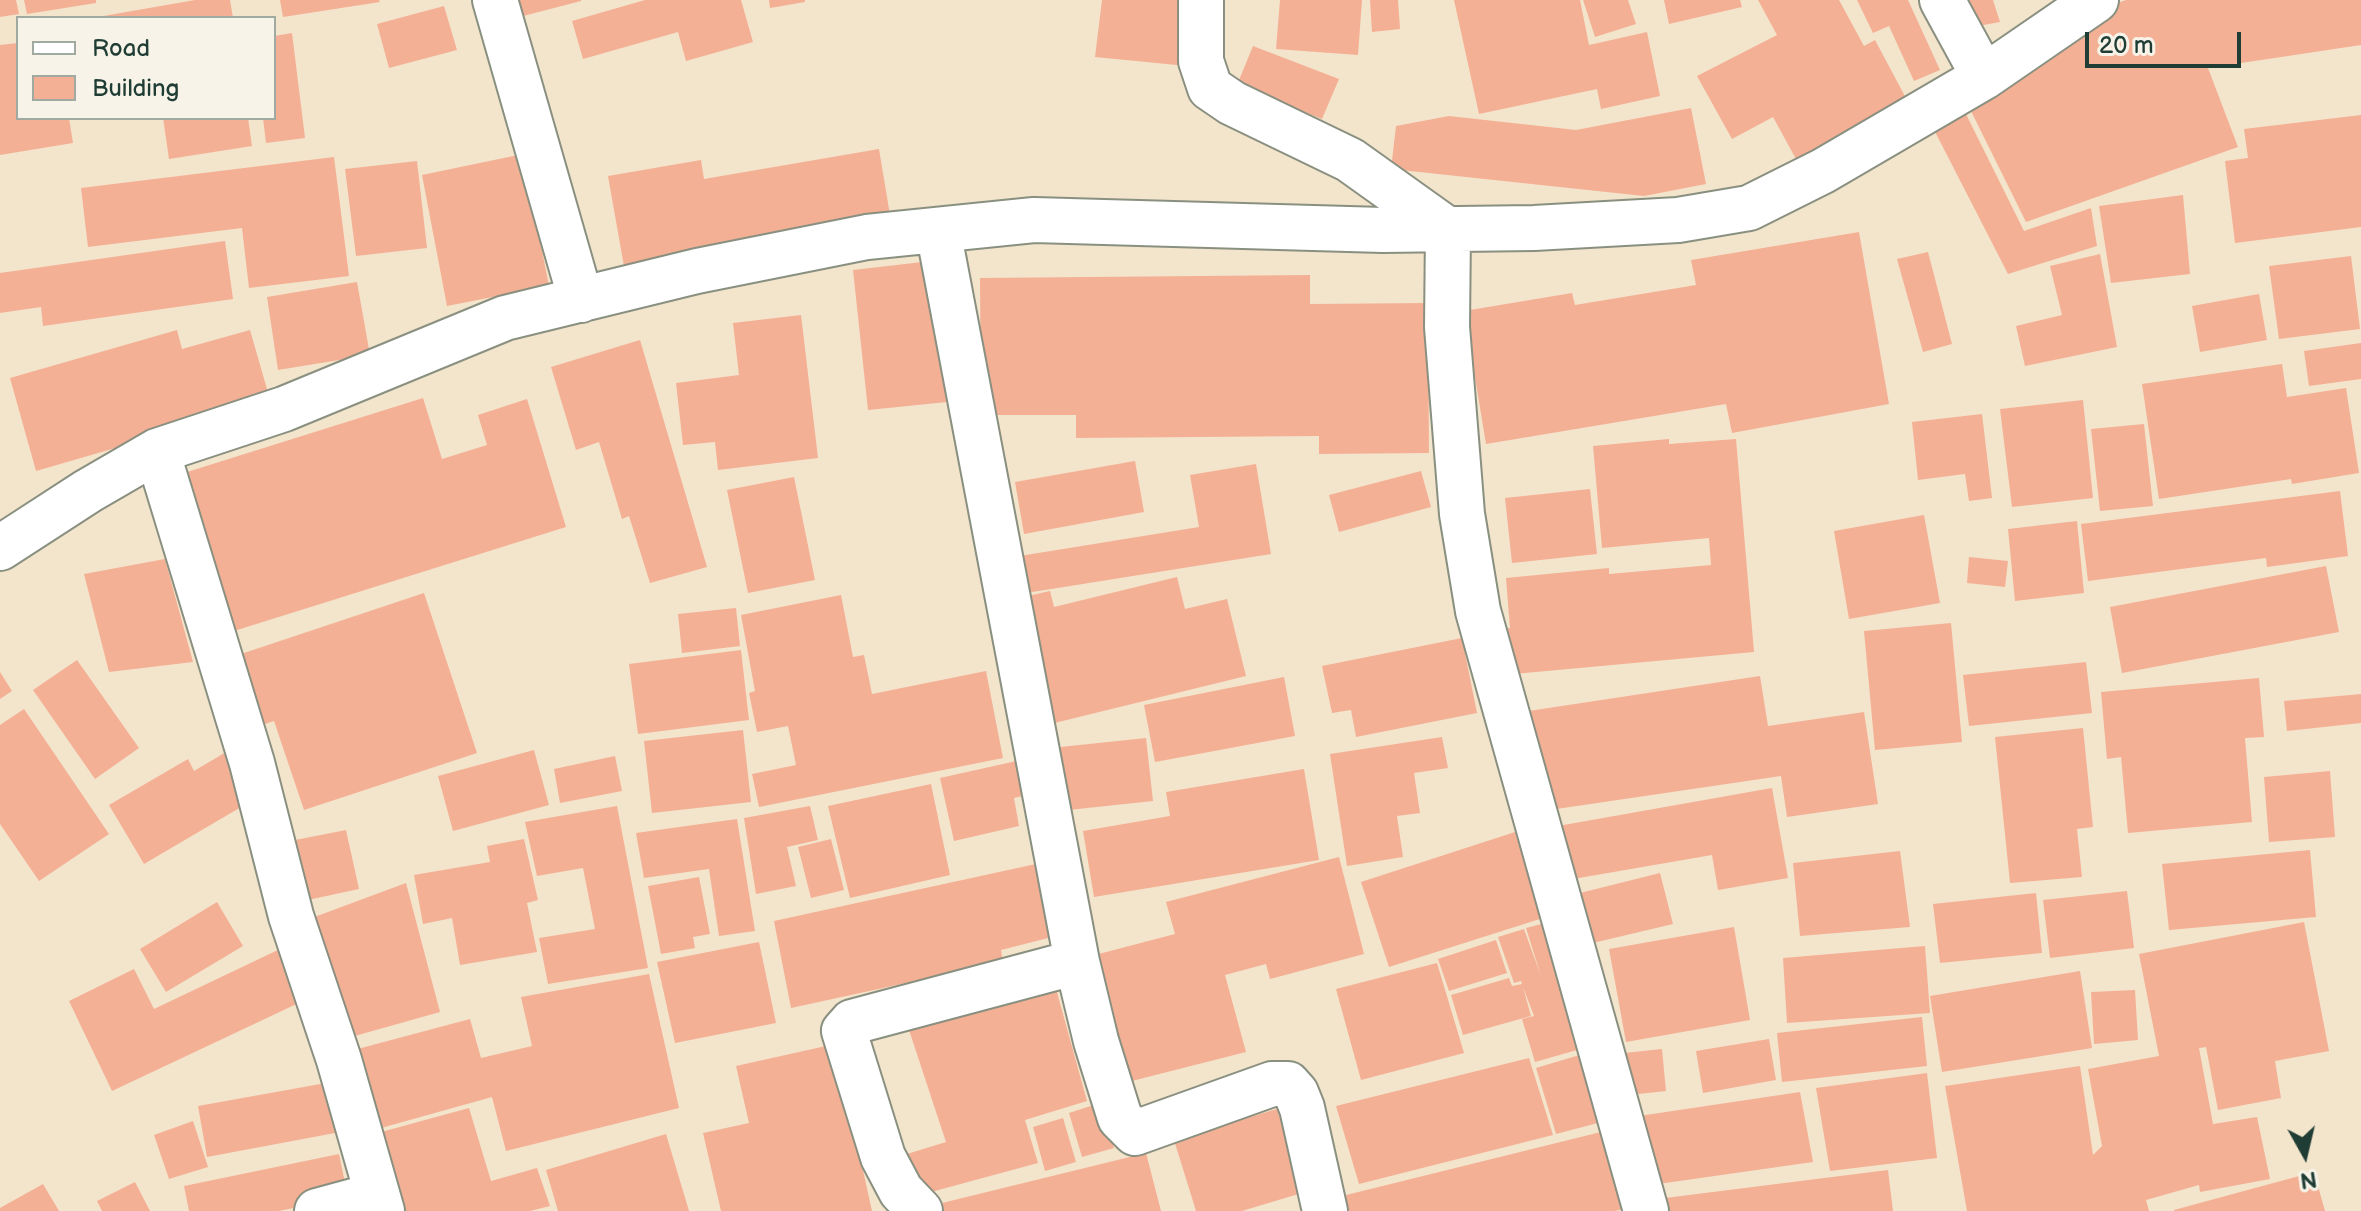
<!DOCTYPE html>
<html>
<head>
<meta charset="utf-8">
<style>
  body { margin:0 }
  #map { position:relative; width:2361px; height:1211px; overflow:hidden; background:#f3e4cc; font-family:"Balsamiq Sans",sans-serif }
  canvas { display:block }
  .legend { position:absolute; left:16px; top:16px; width:260px; height:104px; box-sizing:border-box; background:#f7f3e8; border:2px solid #a1aaa0; margin:0; padding:10px 14px; list-style:none; font-size:24px; color:#1f3d34 }
  .legend li { display:flex; align-items:center; gap:16px; height:40px }
  .legend b { width:40px; border:2px solid #a1aaa0 }
  .north { position:absolute; left:2265px; top:1115px; width:80px; height:80px; -webkit-text-stroke:6px #f7f3e8; paint-order:stroke; rotate:172deg; font-size:22px; font-weight:700; line-height:32px; text-align:center; color:#1f3d34 }
  .north::after { content:''; display:block; margin:auto; width:28px; height:36px; background:#1f3d34; clip-path:polygon(50% 0,100% 100%,50% 72%,0 100%) }
  .scale { position:absolute; left:2085px; top:32px; width:156px; height:36px; box-sizing:border-box; border:4px solid #1f3d34; border-top:0; padding-left:10px; font-size:24px; line-height:28px; white-space:nowrap; color:#1f3d34; -webkit-text-stroke:6px #f7f3e8; paint-order:stroke }
</style>
</head>
<body>
<div id="map">
<canvas width="2361" height="1211"></canvas>
<ul class="legend">
<li><b style="height:10px;background:#fff"></b>Road</li>
<li><b style="height:22px;background:#f4b095"></b>Building</li>
</ul>
<div class="north">N</div>
<div class="scale">20 m</div>
</div>
<script>
const c = document.querySelector('canvas').getContext('2d');
c.lineJoin = 'round';
function paint(path, color) {
  c.fillStyle = color;
  c.fill(path, 'evenodd');
}
function trace(path, color, width, dash) {
  c.strokeStyle = color;
  c.lineWidth = width;
  c.lineCap = dash ? 'butt' : 'round';
  c.setLineDash(dash || []);
  c.stroke(path);
}
paint(new Path2D(`
  M0 0H16L19 14 0 17Z
  M24 0H96V3L27 14Z
  M195 0H230L233 18H92Z
  M280 0H379L380 2 283 17Z
  M498 0H581V1L504 21Z
  M645 0H741L753 42 686 61 678 32 583 59 572 21Z
  M769 0H805V2L770 8Z
  M1102 0H1195L1187 66 1095 57Z
  M1280 0H1362L1358 55 1276 49Z
  M1370 0H1398L1400 29 1372 32Z
  M1454 0H1580L1589 45 1647 32 1660 96 1601 109 1597 89 1479 114Z
  M1583 0H1628L1636 24 1595 37Z
  M1664 0H1740L1742 7 1669 24Z
  M1758 0H1839L1864 46 1875 40 1907 100 1796 159 1773 117 1732 139 1697 76 1777 35Z
  M1857 0H1908L1940 70 1914 81 1889 26 1873 33Z
  M1957 0H1993L2000 22 1967 28Z
  M2126 0H2361V45L2208 68 2238 147 2026 222 1965 99 2106 7Z
  M444 6 457 50 389 68 377 24Z
  M292 33 305 138 266 143 263 118H274V36Z
  M18 43V118H69L73 143 0 155V45Z
  M1253 46 1339 79 1322 119 1237 85Z
  M1960 102 2024 231 2091 208 2097 246 2008 274 1929 120Z
  M1691 108 1706 184 1644 196 1391 169 1396 126 1449 116 1576 130Z
  M2361 115V227L2235 243 2225 161 2248 158 2244 129Z
  M163 118H248L252 146 169 159Z
  M879 149 892 227 625 272 608 176 701 160 704 179Z
  M523 154 549 286 447 306 422 175Z
  M334 157 349 276 249 288 242 228 88 247 81 188Z
  M417 161 427 248 356 256 345 169Z
  M2183 195 2190 274 2111 283 2099 206Z
  M1859 232 1889 404 1732 433 1726 404 1486 444 1464 311 1572 293 1575 305 1696 285 1691 260Z
  M225 241 233 299 43 326 41 307 0 313V273Z
  M1928 252 1952 344 1923 352 1897 259Z
  M2100 254 2117 347 2025 366 2016 326 2062 315 2050 266Z
  M2351 256 2360 329 2279 339 2269 266Z
  M931 261 947 402 868 410 853 270Z
  M1310 275V304L1428 303 1429 453 1319 454V436L1076 438V415H981L980 278Z
  M357 282 370 355 278 370 267 297Z
  M2259 294 2267 340 2200 352 2192 306Z
  M801 315 818 458 718 470 715 442 683 445 676 383 739 375 733 323Z
  M177 330 182 349 250 330 271 403 36 471 10 378Z
  M640 340 707 567 650 583 629 516 622 519 599 442 576 450 551 367Z
  M2361 343V379L2309 386 2304 351Z
  M2282 364 2287 397 2346 388 2359 473 2292 484 2291 479 2159 499 2142 384Z
  M423 398 442 459 487 445 478 415 527 399 566 527 234 631 184 473Z
  M2083 400 2093 498 2012 507 2000 409Z
  M1982 414 1992 498 1969 501 1965 474 1918 480 1912 422Z
  M2144 424 2153 506 2100 511 2091 429Z
  M1669 439V444L1736 439 1754 652 1492 676 1488 630 1510 628 1506 578 1609 568V574L1711 565 1709 538 1602 548 1593 446Z
  M1135 461 1144 512 1024 534 1015 482Z
  M1256 464 1271 554 1001 597 995 560 1199 527 1190 475Z
  M1421 471 1431 507 1339 532 1329 495Z
  M794 477 815 580 748 593 727 490Z
  M1590 489 1597 554 1512 563 1505 498Z
  M2340 491 2348 556 2267 567 2266 558 2088 581 2081 524Z
  M1924 515 1940 603 1849 619 1834 531Z
  M2077 521 2084 593 2015 601 2008 529Z
  M1969 557 2008 561 2005 587 1967 583Z
  M165 559 193 662 109 672 84 574Z
  M2326 566 2339 632 2122 673 2110 607Z
  M1177 577 1185 609 1227 599 1246 676 1034 728 1019 598 1050 591 1054 607Z
  M424 593 477 753 304 810 274 721 250 729 226 659Z
  M841 595 853 657 864 655 872 694 986 671 1003 758 759 807 752 774 796 765 788 726 757 732 749 693 755 691 741 615Z
  M736 608 740 646 682 653 678 614Z
  M1951 623 1962 742 1875 750 1864 631Z
  M1462 638 1477 713 1356 737 1351 710 1332 713 1322 666Z
  M741 650 749 720 638 734 629 664Z
  M77 660 139 748 95 779 33 690Z
  M2086 662 2092 713 1969 726 1963 675Z
  M0 672 12 691 0 699Z
  M1760 676 1768 726 1864 712 1878 804 1787 817 1781 776 1536 812 1522 712Z
  M1284 677 1295 736 1155 762 1144 705Z
  M2259 678 2264 737 2245 738 2252 822 2128 833 2121 757 2107 759 2101 692Z
  M2361 694V723L2287 731 2284 701Z
  M24 709 109 834 39 881 0 824V725Z
  M2083 728 2093 827 2077 829 2082 877 2010 883 1995 737Z
  M743 730 751 802 652 813 644 741Z
  M1442 737 1448 768 1414 773 1420 813 1397 816 1403 857 1347 866 1330 754Z
  M1146 738 1153 801 1059 811 1051 748Z
  M534 750 549 805 453 831 438 776Z
  M226 752 253 800 144 864 109 805 188 759 194 771Z
  M615 756 622 791 560 803 554 769Z
  M1030 758 1037 793 1014 798 1019 826 954 841 940 778Z
  M1304 769 1319 860 1094 897 1083 831 1170 816 1166 792Z
  M2330 771 2335 837 2269 842 2264 777Z
  M931 784 950 875 850 898 828 806Z
  M1772 788 1788 878 1718 890 1712 855 1550 883 1541 829Z
  M617 806 648 968 548 984 539 938 595 929 583 868 537 876 525 822Z
  M810 806 818 840 787 847 796 886 756 894 744 818Z
  M737 819 755 931 719 936 709 869 644 878 636 833Z
  M346 830 359 889 303 901 290 841Z
  M1515 832 1543 918 1389 967 1361 882Z
  M524 839 538 900 527 903 537 952 460 965 452 918 423 924 414 875 490 862 487 846Z
  M831 839 844 890 811 898 798 847Z
  M2310 850 2316 917 2169 930 2162 864Z
  M1900 851 1910 927 1800 936 1793 863Z
  M1339 857 1364 954 1270 979 1266 964 1225 975 1246 1052 1124 1083 1091 956 1175 934 1166 902Z
  M1045 862 1060 935 1001 950 1003 962 791 1008 774 921Z
  M1660 873 1673 924 1576 947 1564 897Z
  M699 877 710 934 693 937 695 948 661 954 648 886Z
  M406 883 440 1012 344 1039 309 919Z
  M2127 891 2134 948 2050 958 2043 900Z
  M2036 893 2042 953 1940 963 1933 904Z
  M217 902 243 946 166 992 140 949Z
  M2304 922 2329 1051 2275 1061 2281 1098 2218 1110 2206 1047 2199 1048 2213 1124 2257 1117 2270 1179 2200 1192 2199 1185 2146 1200 2149 1211H1967L1945 1086 2080 1066 2093 1155 2102 1146 2088 1069 2159 1056 2139 954Z
  M1545 923 1591 1046 1535 1062 1522 1019 1534 1016 1523 987 1531 1016 1463 1035 1451 995 1509 978 1512 986 1522 984 1521 981 1514 983 1498 937 1524 929 1541 976 1526 928Z
  M1734 927 1750 1020 1626 1042 1609 949Z
  M1496 940 1507 973 1449 991 1438 959Z
  M759 942 776 1023 675 1043 657 962Z
  M1925 946 1930 1013 1787 1023 1783 958Z
  M280 949 305 1000 112 1091 69 1001 134 969 154 1009Z
  M1437 963 1464 1053 1361 1080 1336 989Z
  M2080 971 2092 1048 1942 1072 1930 996Z
  M649 974 679 1108 506 1151 492 1097 374 1130 350 1051 470 1019 481 1058 532 1046 521 997Z
  M1055 985 1087 1101 1025 1120 1038 1163 920 1195 907 1154 946 1142 907 1024Z
  M2135 990 2138 1040 2094 1044 2091 992Z
  M1922 1017 1927 1066 1782 1082 1777 1033Z
  M1769 1039 1776 1080 1703 1093 1696 1051Z
  M835 1044 872 1211H721L703 1133 749 1123 736 1066Z
  M1662 1049 1666 1091 1620 1096 1615 1054Z
  M1593 1051 1613 1119 1556 1134 1536 1068Z
  M1529 1058 1553 1135 1359 1184 1336 1106Z
  M1927 1073 1937 1158 1830 1171 1816 1088Z
  M326 1083 335 1133 207 1157 198 1106Z
  M1800 1092 1813 1162 1651 1185 1639 1116Z
  M1100 1103 1114 1148 1082 1157 1069 1113Z
  M1290 1105 1315 1189 1242 1211H1196L1174 1140Z
  M469 1108 491 1181 537 1168 550 1206 530 1211H398L374 1134Z
  M1063 1118 1076 1162 1045 1171 1033 1127Z
  M193 1121 208 1167 169 1179 154 1135Z
  M1613 1129 1636 1206 1615 1211H1333L1330 1199Z
  M666 1134 689 1211H558L546 1170Z
  M1146 1153 1161 1211H944L942 1203Z
  M339 1154 348 1197 279 1211H189L184 1186Z
  M1888 1170 1893 1211H1659L1657 1199Z
  M2314 1172 2325 1211H2174V1210Z
  M135 1182 150 1211H102L97 1201Z
  M43 1184 59 1211H0V1208Z`), '#f4b095');
const street = new Path2D(`
  M495 0 581 300
  M1201 0V61L1210 88 1232 103 1350 160 1448 230 1447 327 1462 514 1478 611 1646 1211
  M1942 0 1984 77
  M938 230 1077 962 1096 1041 1120 1118 1135 1133 1272 1084H1288L1296 1093 1302 1108 1325 1211
  M157 451 252 763 291 916 339 1060 382 1211
  M0 548 88 491 157 451 284 409 505 318 697 271 867 237 1034 220 1383 230 1534 228 1678 220 1749 208 1823 171 1984 77 2096 0
  M317 1211 376 1195
  M920 1211 901 1191 883 1157 844 1031 852 1022 1077 962`);
trace(street, '#899080', 48);
trace(street, '#fff', 44);
</script>
</body>
</html>
